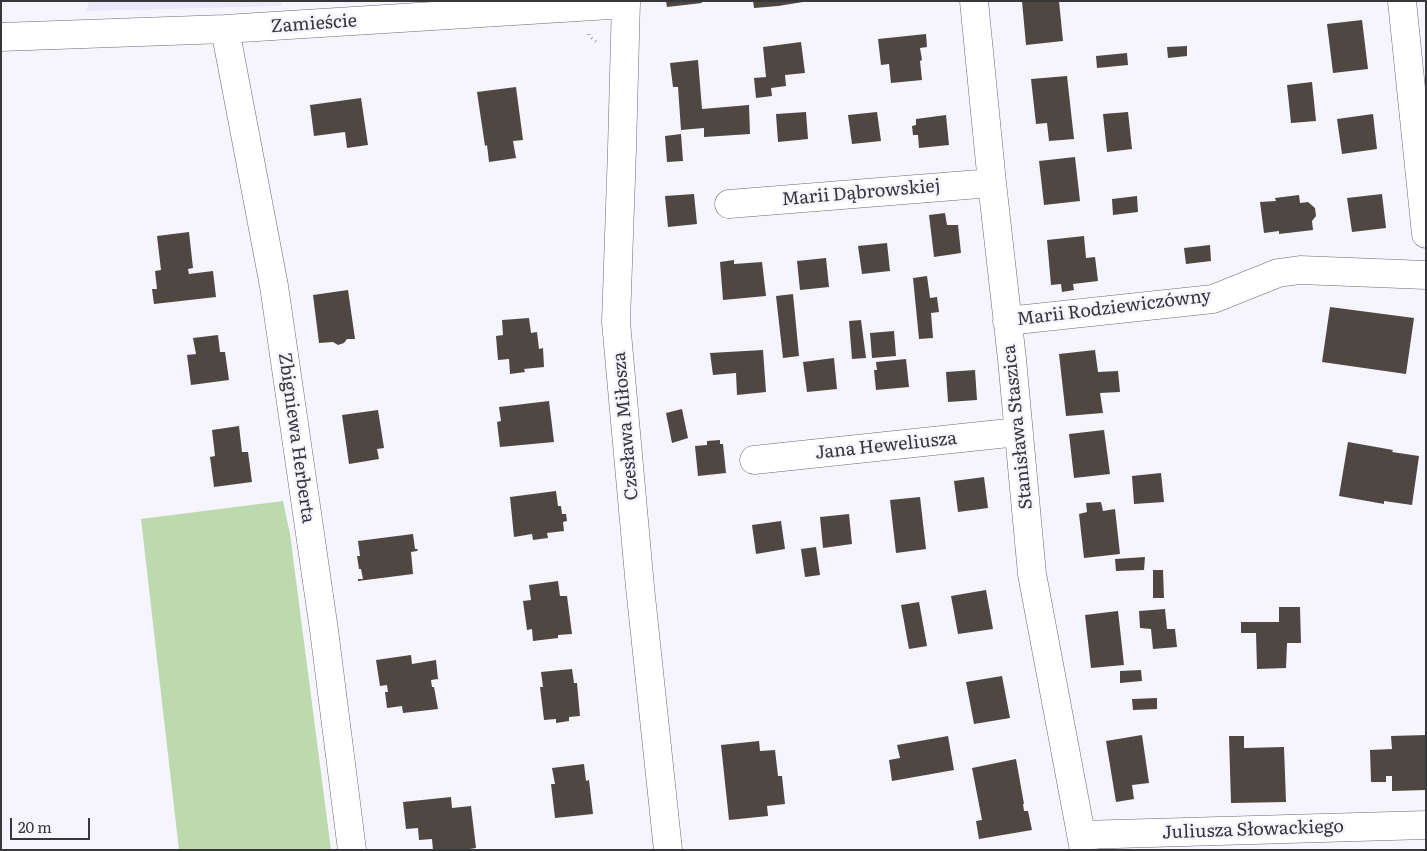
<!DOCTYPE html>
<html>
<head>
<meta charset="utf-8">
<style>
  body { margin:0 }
  #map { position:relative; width:1427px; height:851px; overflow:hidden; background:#f6f5fe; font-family:Literata,serif }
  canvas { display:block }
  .frame { position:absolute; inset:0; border:2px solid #37373a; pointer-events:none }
  .scale { position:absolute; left:10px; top:818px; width:80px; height:22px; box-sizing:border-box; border:2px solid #37373a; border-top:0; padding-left:6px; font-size:15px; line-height:18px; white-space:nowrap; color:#37373a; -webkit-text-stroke:4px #f6f5fe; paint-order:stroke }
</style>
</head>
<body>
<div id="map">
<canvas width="1427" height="851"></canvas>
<div class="frame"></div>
<div class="scale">20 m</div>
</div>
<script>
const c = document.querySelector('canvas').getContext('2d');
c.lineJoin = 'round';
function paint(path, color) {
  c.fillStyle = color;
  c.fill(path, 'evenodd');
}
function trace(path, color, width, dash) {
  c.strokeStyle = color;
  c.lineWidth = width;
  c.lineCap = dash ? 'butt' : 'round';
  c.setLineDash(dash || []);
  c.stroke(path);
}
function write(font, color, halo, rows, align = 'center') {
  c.font = font + ' Literata,serif';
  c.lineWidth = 5;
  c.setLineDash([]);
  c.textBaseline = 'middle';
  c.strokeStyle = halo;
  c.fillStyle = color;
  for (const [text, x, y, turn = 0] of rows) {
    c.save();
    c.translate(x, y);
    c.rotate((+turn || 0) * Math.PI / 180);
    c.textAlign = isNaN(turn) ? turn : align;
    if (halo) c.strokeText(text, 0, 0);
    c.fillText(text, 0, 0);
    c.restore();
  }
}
paint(new Path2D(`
  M89 1H282L281 6 86 11Z`), '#ebe9f9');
paint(new Path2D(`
  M283 501 290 534 331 850H179L141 519Z`), '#bcdaad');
paint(new Path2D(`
  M666 1H701L702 3 667 7Z
  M753 1H803V2L778 6 754 8Z
  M1022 1H1059L1063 41 1026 45Z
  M1362 20 1368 69 1333 73 1327 24Z
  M926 34 927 47 920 48 922 60 920 61 922 80 891 83 889 64 881 65 878 39Z
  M801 42 805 73 785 75 786 86 771 88 772 96 756 98 754 78 766 77 763 47Z
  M1187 46V56L1168 58 1167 47Z
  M1127 53 1128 65 1097 68 1096 56Z
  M698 60 702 109 749 105 750 134 704 137V128L681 130 678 87H673L670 63Z
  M1067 76 1074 139 1049 141 1047 123 1036 124 1031 79Z
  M1312 82 1316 121 1291 123 1287 85Z
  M516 87 523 140 513 141 516 158 489 162 487 145 485 146 477 92Z
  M361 98 368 145 347 148 345 132 314 136 310 105Z
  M806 112 808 139 778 142 776 114Z
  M877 112 881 141 852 144 848 115Z
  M1128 112 1132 149 1107 152 1103 114Z
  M1373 114 1377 149 1342 154 1337 119Z
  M946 115 949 145 919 148 918 135H913L912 126 916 125V119Z
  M681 134 683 161 667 162 665 136Z
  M1075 157 1080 201 1044 205 1039 161Z
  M694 194 697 224 668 227 665 196Z
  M1382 194 1386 228 1352 232 1347 198Z
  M1299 195 1300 203 1308 202 1315 208 1316 216 1312 221 1313 230 1279 234V231L1264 233 1260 202 1276 201 1275 198Z
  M1137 196 1138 212 1113 215 1112 199Z
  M945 213 947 225H958L961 253 934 257 929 215Z
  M189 232 193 268 188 269 189 274 213 271 216 297 154 304 152 289H157L155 271 161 270 157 236Z
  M1084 236 1086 258 1095 257 1098 281 1073 284 1074 290 1062 292 1061 284 1051 285 1047 240Z
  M887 243 890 271 862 274 858 246Z
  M1210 245 1211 261 1186 264 1184 248Z
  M826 258 829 287 800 290 797 261Z
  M734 260V264L762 262 766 296 723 300 720 262Z
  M927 276 930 298 937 297 939 312 931 313 933 338 919 339 913 278Z
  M348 290 355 339H347L344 343 338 345 333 342 319 343 313 295Z
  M793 294 799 356 783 358 776 296Z
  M1330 307 1414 318 1406 374 1322 362Z
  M529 318 531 333 537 332 539 349 543 348 544 367 524 369 525 372 510 374 509 359 498 360 496 336 503 335 502 320Z
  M861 320 866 358 852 359 849 321Z
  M894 331 896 356 872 358 870 333Z
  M218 335 220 352H225L229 380 191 385 187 355 196 354 193 338Z
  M763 350 766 392 737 395 736 373 713 375 710 353Z
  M1095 350 1098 372 1118 371 1120 392 1100 393 1103 413 1066 416 1059 354Z
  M834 358 837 389 807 392 803 362Z
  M906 359 909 387 876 390 874 370H877L876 362Z
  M975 370 977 400 948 402 946 372Z
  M549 401 554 442 500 447 497 422 501 421 499 407Z
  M682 409 688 438 672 443 666 413Z
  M378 410 384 448 377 449 379 459 349 464 342 415Z
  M239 426 242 452H248L252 482 214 487 210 457 215 456 212 430Z
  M1104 430 1110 474 1074 478 1069 434Z
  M720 440V444H723L726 473 698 476 695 446 707 445V441Z
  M1348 442 1393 450 1392 452 1419 456 1412 505 1384 501V504L1339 496Z
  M1161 473 1164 502 1134 504 1132 476Z
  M984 477 988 508 958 512 954 481Z
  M556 491 558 506H561L562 514H566L567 521 563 522 564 531 547 533 548 538 533 540 532 534 514 537 510 497Z
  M920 497 926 549 896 553 890 500Z
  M1101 502 1103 511 1115 509 1120 554 1084 558 1079 514 1087 512 1086 503Z
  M849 514 852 544 823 548 820 517Z
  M781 521 785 549 756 554 752 525Z
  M413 534 415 549H418L417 551 411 552 413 574 358 581V579H363L361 569H359L357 556H360L358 541Z
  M816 547 820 575 805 577 801 549Z
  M1145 557 1144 570 1116 571 1115 559Z
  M1153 570H1163L1164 598H1153Z
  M558 581 560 596H567L572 634 558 635V638L533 641 532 629 527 630 523 601 531 600 529 585Z
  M986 590 993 629 958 634 951 596Z
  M919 602 927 646 909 649 901 605Z
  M1279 607H1300L1301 643H1287L1286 668 1257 669 1256 633H1241V622H1279Z
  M1165 609 1167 629H1175L1177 647 1153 649 1151 629 1140 628 1139 611Z
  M1118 611 1124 665 1091 668 1085 615Z
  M411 655 412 664 436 660 438 679 431 680 432 687H434L438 709 403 713 402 706 387 708 385 692H388L387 685 380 686 376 660Z
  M572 669 574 683H577L580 716 569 717V721L556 723V719L544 720 540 687H543L541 672Z
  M1141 670 1142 681 1120 683V671Z
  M1002 676 1010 718 974 724 966 682Z
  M1157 698V709L1133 710 1132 699Z
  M1142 735 1149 783 1132 785 1134 799 1116 802 1106 741Z
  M1426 735V790L1392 791V776H1386V782H1371L1370 750 1392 749 1391 736Z
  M948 736 954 770 892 781 889 760 900 758 897 745Z
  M1229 736H1244V748L1284 747 1286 802 1231 803Z
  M759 741 760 751 775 750 778 776H782L785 804 767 806 768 816 729 820 721 745Z
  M1016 759 1024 804H1023L1024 811H1028L1032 830 979 839 976 821 982 820 972 768Z
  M584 764 586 781 589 780 593 814 555 818 551 784H555L552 768Z
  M451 797 452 808 471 806 476 848 463 850H433L432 839 419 840 418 828 406 829 403 802Z`), '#4e4742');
const minor = new Path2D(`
  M626 1 622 149 616 322 640 587 668 850
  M974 1 992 183 1012 359 1032 574 1084 850
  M1402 1 1426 234
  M225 29 274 286 324 630 352 850
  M1 37 225 29 626 4
  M729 204 992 183
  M1007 321 1213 299 1278 273 1300 270 1426 275
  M754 460 1018 432
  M1081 835 1426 825`);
trace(minor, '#6a6971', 29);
trace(new Path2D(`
  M589 34V36L598 43`), '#a6a5ac', 3, [1, 4]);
trace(minor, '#fff', 28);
write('18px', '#37373a', '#f6f5fe', [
  ["Zamieście",314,24,-4],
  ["Marii Dąbrowskiej",861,193,-5],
  ["Marii Rodziewiczówny",1114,308,-7],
  ["Czesława Miłosza",626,426,-95],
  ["Stanisława Staszica",1018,427,-96],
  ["Zbigniewa Herberta",296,438,82],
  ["Jana Heweliusza",886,446,-6],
  ["Juliusza Słowackiego",1253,830,-2]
]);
</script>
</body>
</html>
